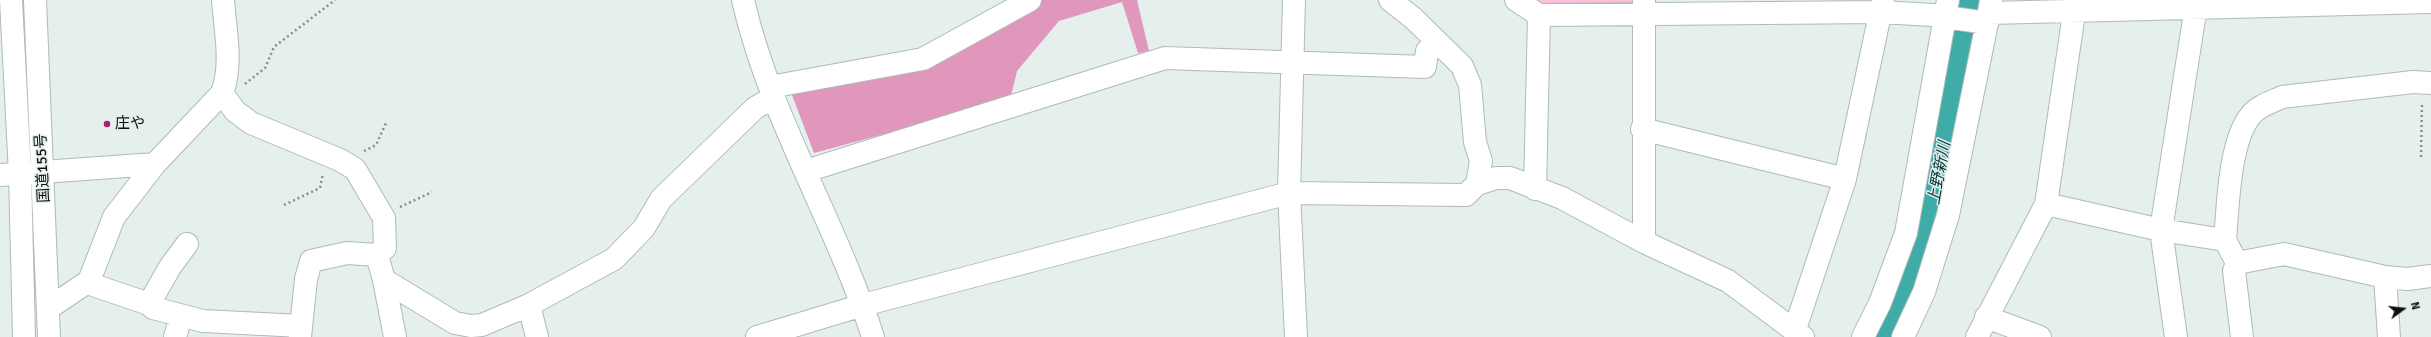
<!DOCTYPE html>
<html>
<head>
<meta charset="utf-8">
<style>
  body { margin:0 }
  #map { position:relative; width:2431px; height:337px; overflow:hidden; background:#e4efee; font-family:Signika,sans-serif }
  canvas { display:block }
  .north { position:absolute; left:2383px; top:289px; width:40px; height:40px; -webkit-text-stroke:3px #e4efee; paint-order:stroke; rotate:75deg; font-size:11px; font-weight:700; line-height:16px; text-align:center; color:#0c1010 }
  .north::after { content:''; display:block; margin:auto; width:14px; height:18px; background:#0c1010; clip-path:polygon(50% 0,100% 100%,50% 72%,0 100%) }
</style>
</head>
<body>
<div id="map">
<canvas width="2431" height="337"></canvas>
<div class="north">N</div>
</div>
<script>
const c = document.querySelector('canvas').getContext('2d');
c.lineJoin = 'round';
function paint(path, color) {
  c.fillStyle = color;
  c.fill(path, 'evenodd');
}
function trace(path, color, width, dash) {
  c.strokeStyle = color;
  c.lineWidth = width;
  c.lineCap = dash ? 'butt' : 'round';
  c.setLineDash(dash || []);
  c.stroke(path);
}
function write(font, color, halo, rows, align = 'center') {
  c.font = font + ' Signika,"Noto Sans JP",sans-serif';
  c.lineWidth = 3;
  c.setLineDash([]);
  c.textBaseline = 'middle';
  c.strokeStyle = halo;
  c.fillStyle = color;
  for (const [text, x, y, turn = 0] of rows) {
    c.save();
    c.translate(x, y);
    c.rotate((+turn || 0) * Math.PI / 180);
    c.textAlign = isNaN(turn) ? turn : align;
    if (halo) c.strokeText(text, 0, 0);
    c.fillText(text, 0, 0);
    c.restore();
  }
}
paint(new Path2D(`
  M1529 0H1633L1627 6 1539 7Z`), '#fcc0dd');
paint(new Path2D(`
  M1042 0H1137L1149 51 1138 53 1122 2 1059 21 1017 71 1010 100 814 153 789 87 925 63Z`), '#e097bb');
trace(new Path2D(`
  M1882 337 1911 276 1932 221 1970 0`), '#40aca7', 31);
const minor = new Path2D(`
  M743 0C770 118 836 222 873 337
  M1294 0 1289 193 1296 337
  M1390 0 1413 18 1462 66 1470 85 1475 142 1481 161 1477 184
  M1516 0 1539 15 1535 189
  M1644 0V242
  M1989 13 2431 2
  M1539 15 1881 12 1932 15 1987 23 1991 0
  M770 87 923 59 1030 0
  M222 93 235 111 251 123 340 160 355 169 384 218 385 248 377 255
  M1642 129 1845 179
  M806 171 1165 58 1425 67 1427 51
  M0 175 155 164
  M2046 204 2161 230 2225 240 2237 263 2284 254 2385 277 2408 279 2431 276
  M2225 240C2228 207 2229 141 2251 115 2258 106 2272 102 2282 97L2413 82 2431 83
  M2237 263 2234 271 2242 337
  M2385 277 2389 337
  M384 280 395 337
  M89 281 93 285 149 304 153 308 203 321 301 326
  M149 304 170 267 187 244
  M529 305 537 337
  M49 308 89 281 114 217 155 164 222 93C233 64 225 30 223 0
  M1986 317 2040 337
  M1795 329 1845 179 1883 0
  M175 337 181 316
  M300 337 306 279 311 261 347 253 377 255 384 280 455 323 471 326 482 325 529 305 614 259 644 228 661 199 755 108 774 97
  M757 337 863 305 1289 193 1466 195 1477 184 1496 178H1510L1562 198 1644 242 1728 281 1803 337
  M1863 337 1880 303 1906 233 1948 0
  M1903 337 1924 292 1948 215 1987 23
  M1977 337 2046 204 2076 0
  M2176 337 2161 230 2197 0`);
const highway = new Path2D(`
  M11 0 20 174 24 337
  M35 0 49 337`);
trace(minor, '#afbab9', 24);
trace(highway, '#afbab9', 24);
trace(new Path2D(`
  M245 84 265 68 274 47 335 0
  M364 151 376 145 386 123
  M2421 157 2422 102
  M284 205 320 188 323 173
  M400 207 432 192`), '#868e8e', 2.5, [2, 3]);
trace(minor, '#fff', 22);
trace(highway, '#fff', 22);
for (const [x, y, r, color] of [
  [107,124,4,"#a42271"]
]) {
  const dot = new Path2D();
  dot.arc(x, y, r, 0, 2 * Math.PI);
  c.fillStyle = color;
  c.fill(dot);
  trace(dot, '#e4efee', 1.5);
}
write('15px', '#0c1010', '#e4efee', [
  ["庄や",115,124]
], 'left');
write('15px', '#0c1010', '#e4efee', [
  ["国道155号",43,168,-93]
]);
write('italic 16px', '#023735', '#e4efee', [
  ["上野新川",1940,173,-80]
]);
</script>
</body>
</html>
